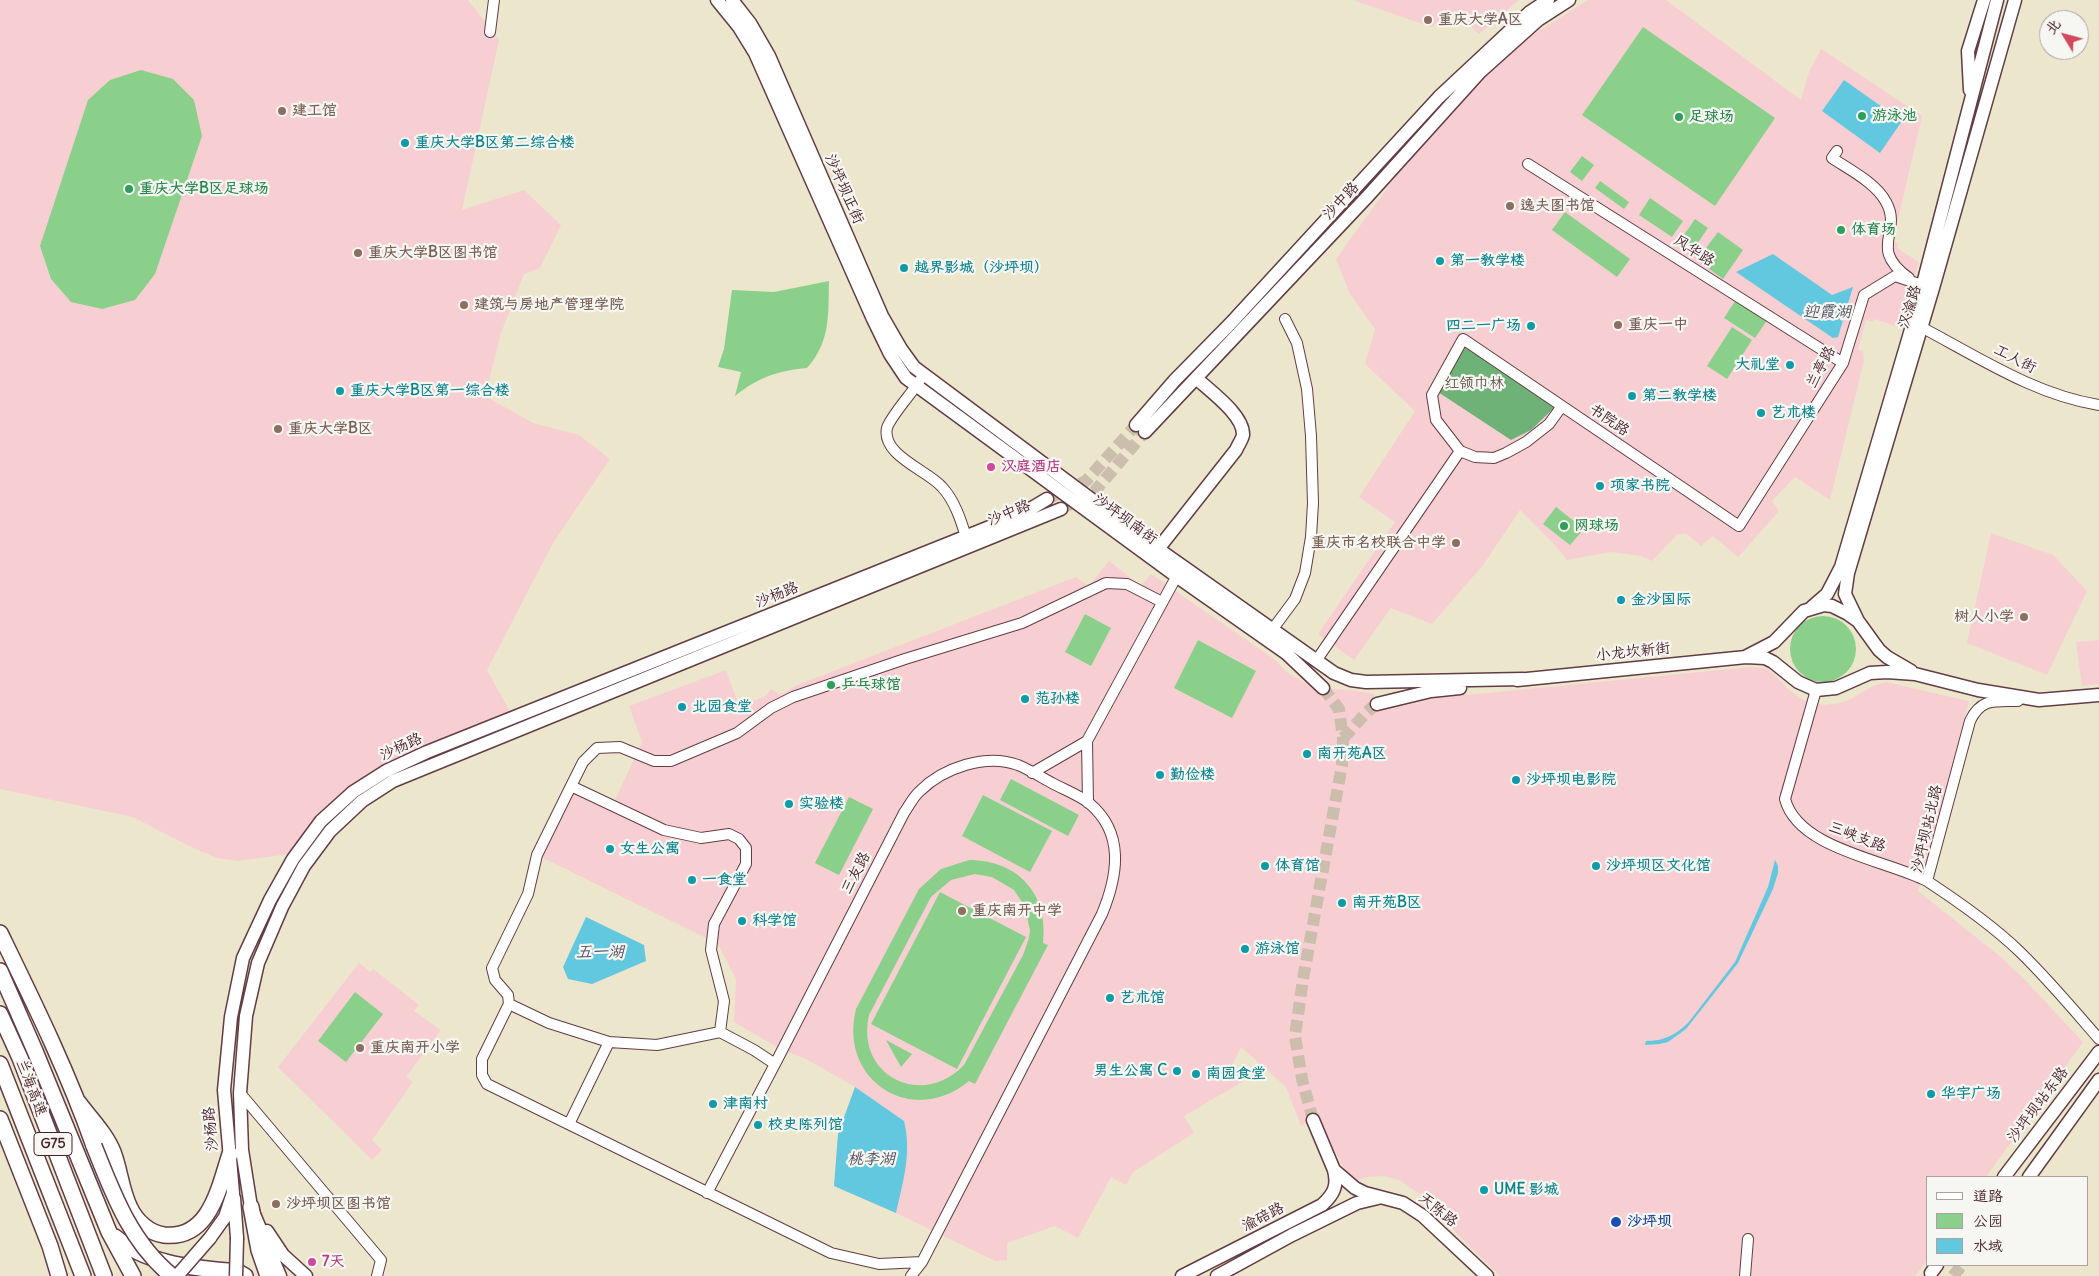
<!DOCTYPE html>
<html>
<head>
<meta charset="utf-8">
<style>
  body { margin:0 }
  #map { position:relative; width:2099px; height:1276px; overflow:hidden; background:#ece6cc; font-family:Delius,"LXGW WenKai TC",sans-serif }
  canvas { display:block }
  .legend { position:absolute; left:1926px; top:1176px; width:162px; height:90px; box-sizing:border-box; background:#f6f6f2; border:1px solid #b1a0a2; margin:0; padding:6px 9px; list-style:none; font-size:15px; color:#4a1f2b }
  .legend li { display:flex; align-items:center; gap:10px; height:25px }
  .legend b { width:25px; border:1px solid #b1a0a2 }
  .north { position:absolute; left:2039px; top:10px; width:50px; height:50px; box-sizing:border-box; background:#f6f6f2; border:1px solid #b1a0a2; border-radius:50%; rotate:307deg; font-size:14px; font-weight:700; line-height:20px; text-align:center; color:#4a1f2b }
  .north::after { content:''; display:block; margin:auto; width:18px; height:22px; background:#d1495b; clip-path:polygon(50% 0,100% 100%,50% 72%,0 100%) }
</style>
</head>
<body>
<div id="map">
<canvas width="2099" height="1276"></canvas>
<ul class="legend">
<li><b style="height:6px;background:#fff"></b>道路</li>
<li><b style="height:14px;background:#8ad08b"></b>公园</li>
<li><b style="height:14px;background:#62c8df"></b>水域</li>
</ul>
<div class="north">北</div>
</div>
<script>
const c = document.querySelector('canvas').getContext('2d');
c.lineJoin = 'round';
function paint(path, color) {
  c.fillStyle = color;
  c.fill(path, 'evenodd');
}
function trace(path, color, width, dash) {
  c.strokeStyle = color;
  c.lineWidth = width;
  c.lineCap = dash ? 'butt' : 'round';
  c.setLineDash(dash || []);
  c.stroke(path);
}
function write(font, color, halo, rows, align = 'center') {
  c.font = font + ' Delius,"LXGW WenKai TC",sans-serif';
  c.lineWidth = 4.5;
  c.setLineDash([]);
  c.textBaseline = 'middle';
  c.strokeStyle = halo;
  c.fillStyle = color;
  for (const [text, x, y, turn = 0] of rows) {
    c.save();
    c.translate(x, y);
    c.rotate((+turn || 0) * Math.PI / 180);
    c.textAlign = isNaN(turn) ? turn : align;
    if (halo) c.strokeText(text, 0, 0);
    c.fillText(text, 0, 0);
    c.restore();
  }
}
paint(new Path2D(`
  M0 0H468L499 40 462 210 524 190 561 225 540 268 524 274 501 333 485 396 533 423 579 435 610 459 553 543 487 670 512 715 386 766 289 854 238 861 217 858 187 845 133 817 0 789Z
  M1353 0H1519L1479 34 1457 14 1431 27Z
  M1588 0H1666L1801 100 1809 72 1821 49 1922 116 1893 241 1898 244 1897 248 1919 262 1901 328 1874 319 1873 322 1866 320 1858 349 1863 351 1864 361 1830 500 1795 477 1772 501 1779 511 1738 557 1713 536 1701 546 1686 533 1677 535 1652 561 1641 556 1611 552 1567 560 1553 543 1520 510 1483 565 1432 624 1391 608 1354 660 1318 634 1395 522 1359 497 1415 411 1365 364 1375 329 1350 294 1336 259 1409 158 1482 74 1512 48Z
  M1991 533 2053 555 2087 591 2047 675 1967 643Z
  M1109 561 1141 586 1151 574 1274 659 1288 673 1315 688 1350 690 1374 694 1380 711 1436 698 1751 667 1766 668 1776 676 1788 689 1803 700 1824 705 1840 703 1851 699 1873 686 1886 682 1969 701 1918 891 2002 958 2024 979 2083 1042 1986 1177H1928V1259L1915 1276H1500L1457 1234 1428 1200 1401 1181 1385 1176 1366 1177 1355 1182 1343 1167 1317 1117 1301 1126 1286 1087 1241 1047 1232 1066 1242 1082 1184 1116 1194 1133 1133 1172 1126 1185 1111 1177 1078 1238 1055 1226 1007 1243V1260L995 1261 896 1213 834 1186 838 1134 855 1087 806 1059 782 1050 734 1022 736 979 718 944 537 855 571 786 612 806 642 742 629 706 726 670 739 706 766 696 771 689 781 695 795 686 1076 577 1089 586Z
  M2099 640V684L2082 686 2076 642Z
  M359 963 370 972 373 969 419 1005 414 1011 441 1030 406 1077 413 1082 372 1140 382 1150 372 1160 278 1067Z`), '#f7cfd2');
paint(new Path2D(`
  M1643 27 1775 118 1715 206 1582 115Z
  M141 70 173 79 194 100 202 136 155 274 135 300 102 309 71 302 51 279 40 246 88 100 110 80Z
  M1582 156 1594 165 1582 181 1570 172Z
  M1600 181 1629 202 1624 209 1595 188Z
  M1650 198 1683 221 1672 237 1639 215Z
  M1565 212 1630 259 1617 277 1552 230Z
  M1695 219 1708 228 1690 254 1677 245Z
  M1718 232 1743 250 1723 279 1697 260Z
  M829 281C828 315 831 341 807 368 777 371 759 377 735 396L741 372 718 367 724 349 732 290 774 292Z
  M1739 295 1770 316 1755 338 1724 318Z
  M1732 327 1752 340 1727 379 1707 366Z
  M1556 507 1584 529 1570 545 1543 524Z
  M1085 614 1111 628 1091 666 1065 652Z
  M1790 649a33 33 0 1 1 66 0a33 33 0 1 1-66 0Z
  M1198 640 1256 671 1232 718 1174 688Z
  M1011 779 1079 815 1068 836 1000 800Z
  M983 795 1052 831 1030 872 962 836Z
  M849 797 873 809 839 875 815 863Z
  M969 860C1018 860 1049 894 1043 943L1048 945 975 1084 969 1081C913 1128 838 1081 856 1009L919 889 941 869ZM975 874 992 877 1014 890 1024 905 1030 930 1029 938 1023 955 964 1065C922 1109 855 1076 869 1015L931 897 951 880Z
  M940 892 1026 937 957 1069 871 1024Z
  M355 992 383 1014 346 1062 318 1041Z
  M886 1040 912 1054 901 1067Z`), '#8ad08b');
paint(new Path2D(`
  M1463 344 1556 406 1531 430 1511 440 1438 392Z`), '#6fb277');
paint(new Path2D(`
  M1844 80 1902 121 1880 153 1822 111Z
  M1773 254 1832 295 1853 287 1838 337 1833 338 1736 272Z
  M1775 860 1778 866V873L1773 889 1738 963 1686 1029 1668 1042 1660 1044 1645 1045 1646 1041C1664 1041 1675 1035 1688 1023L1735 962 1768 887Z
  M586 917 644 945 646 961 592 984 568 979 563 967Z
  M855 1087 904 1121C912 1153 903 1182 896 1213L834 1186 838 1134Z`), '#62c8df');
trace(new Path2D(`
  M1047 499 1086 481 1136 425
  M1061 509 1095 491 1145 432
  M1343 738C1355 727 1364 712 1377 704
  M1313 1120 1302 1079 1295 1036 1303 979 1342 765 1343 738 1339 709 1323 688
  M1953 1276 1962 1265`), '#ccbeac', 12, [12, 6]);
const minor = new Path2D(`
  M490 32 494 0
  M1837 151 1832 158C1850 170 1876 183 1886 202 1903 232 1867 248 1909 278
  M1528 164 1843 363
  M1921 327C1978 357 2035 395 2099 405
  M920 380C913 392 890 417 887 428 881 455 927 470 942 487 956 502 962 524 968 543
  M1562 406 1549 424 1526 442 1506 453 1494 458 1475 457 1460 451 1436 420 1432 395 1463 339 1739 526 1843 363 1864 295 1895 276 1922 285
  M1272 630 1295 599 1305 573 1311 537 1313 503 1311 436 1307 389 1297 343 1285 319
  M1316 661 1460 451
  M1816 690 1785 799C1798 849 1886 860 1927 881
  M2018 701C1995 701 1981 698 1970 721L1927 881C1959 902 1991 924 2019 951 2047 978 2073 1009 2099 1039
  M1032 773 1087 741
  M1088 803 1087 741 1180 570
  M509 1004 508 995 495 980 492 968 528 894 537 855 571 786
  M720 1032 724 1001 711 950 714 924 746 864V848L739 839 729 834 701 838 664 830 571 786 583 762 597 748 620 747 654 761H671L737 733 771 708 793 697 905 659 1022 623 1106 583 1127 584 1162 602
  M775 1064 904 813C909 806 913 797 920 791 943 768 986 753 1018 765 1030 770 1041 777 1052 783 1063 789 1079 795 1089 803 1125 833 1118 875 1102 914L922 1262 911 1276
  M240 1093 381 1260 377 1276
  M569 1124 609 1042
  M707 1193 775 1064 754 1050 720 1032 657 1045 609 1042 549 1023 509 1004 482 1059V1075L487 1084 831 1253 879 1264 922 1262
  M1745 1276 1748 1239`);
const major = new Path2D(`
  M717 0 739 27 755 53 873 319 890 354 906 378 1176 576 1286 653 1323 688
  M732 0 750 23 769 56 882 316 901 349 914 367 1158 549 1334 673 1351 680 1366 682 1523 679
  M1970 90 1968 51 1984 0
  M1136 425 1175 380 1230 324 1439 97 1530 12 1548 0
  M1145 432 1367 197 1480 72 1538 20 1569 0
  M1158 549 1236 450C1238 445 1242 440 1243 435 1244 415 1210 391 1196 378
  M1812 607 1827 594 1841 567 1912 326 1997 0
  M1858 621 1845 594 1848 573 1933 288 2015 0
  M1747 656 1774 642 1804 611 1824 605 1832 606 1848 614 1858 621 1879 650 1887 657 1911 671
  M1517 680 1746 657 1765 658 1773 662 1798 682 1816 690 1836 688 1870 673 1887 672 1915 674 1978 690 2039 700 2099 695
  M1377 704 1431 691 1460 688
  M1334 1170 1355 1188 1365 1193 1403 1203 1423 1216 1487 1276
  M2004 1177 2099 1052
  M2029 1177 2099 1080
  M234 1198 237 1238
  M267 1231 283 1255 306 1276
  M210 1238 225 1217 233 1193 224 1090 231 1017 243 958 270 900 293 859 321 821 353 792 386 771 427 752 1022 514 1047 499
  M1931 1273 1937 1265
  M280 1276 251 1207 242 1150 240 1093 246 1016 258 963 282 907 304 866 330 831 362 801 393 781 1061 509
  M1182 1276 1322 1205C1334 1194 1338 1186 1334 1170L1313 1120
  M1217 1276 1292 1235 1357 1203 1378 1198`);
const highway = new Path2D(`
  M0 933C34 1003 68 1072 94 1146
  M0 971 35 1051 109 1232 133 1276
  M0 1014 20 1058 104 1276
  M0 1064 83 1276
  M78 1102C90 1118 106 1134 113 1152 120 1170 121 1190 130 1208 136 1221 149 1233 164 1235 210 1240 219 1187 230 1154
  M0 1119 50 1246 59 1276
  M251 1207 259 1250 268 1276
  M115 1237C149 1266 196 1268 238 1272L245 1276`);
trace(minor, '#623d43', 12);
trace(major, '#623d43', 15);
trace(highway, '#623d43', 18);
trace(minor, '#fff', 10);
trace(major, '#fff', 12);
trace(highway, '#fff', 15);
const majorBridge = new Path2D(`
  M177 1276 210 1238
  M236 1276 237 1238`);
const highwayBridge = new Path2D(`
  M94 1146C113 1194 131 1243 172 1276`);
trace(majorBridge, '#623d43', 15, []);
trace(highwayBridge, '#623d43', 18, []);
trace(majorBridge, '#fff', 12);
trace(highwayBridge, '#fff', 15);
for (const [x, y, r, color] of [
  [1428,20,5,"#8d6e63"],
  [282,111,5,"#8d6e63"],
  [1862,116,5,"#2e9e5b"],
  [1679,117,5,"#2e9e5b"],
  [405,143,5,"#0f9aa8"],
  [129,189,5,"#2e9e5b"],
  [1510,206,5,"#8d6e63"],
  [1841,230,5,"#2e9e5b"],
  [358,253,5,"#8d6e63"],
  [1440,261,5,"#0f9aa8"],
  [904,268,5,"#0f9aa8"],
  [464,305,5,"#8d6e63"],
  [1618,325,5,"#8d6e63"],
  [1531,326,5,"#0f9aa8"],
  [1790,365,5,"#0f9aa8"],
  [340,391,5,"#0f9aa8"],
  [1632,396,5,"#0f9aa8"],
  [1761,413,5,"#0f9aa8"],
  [278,429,5,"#8d6e63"],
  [991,467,5,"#d1479c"],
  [1600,486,5,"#0f9aa8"],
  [1564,526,5,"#2e9e5b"],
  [1456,543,5,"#8d6e63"],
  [1621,600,5,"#0f9aa8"],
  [2024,617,5,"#8d6e63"],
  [831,685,5,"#2e9e5b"],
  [1025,699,5,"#0f9aa8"],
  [682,707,5,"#0f9aa8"],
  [1307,754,5,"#0f9aa8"],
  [1160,775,5,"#0f9aa8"],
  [1516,780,5,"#0f9aa8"],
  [789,804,5,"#0f9aa8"],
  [610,849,5,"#0f9aa8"],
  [1265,866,5,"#0f9aa8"],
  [1596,866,5,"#0f9aa8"],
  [692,880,5,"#0f9aa8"],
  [1342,903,5,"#0f9aa8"],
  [962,911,5,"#8d6e63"],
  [742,921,5,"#0f9aa8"],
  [1245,949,5,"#0f9aa8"],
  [1110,998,5,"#0f9aa8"],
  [360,1048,5,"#8d6e63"],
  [1177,1071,5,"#0f9aa8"],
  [1196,1074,5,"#0f9aa8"],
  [1931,1094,5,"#0f9aa8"],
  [713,1104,5,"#0f9aa8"],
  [758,1125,5,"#0f9aa8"],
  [1484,1190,5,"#0f9aa8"],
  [276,1204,5,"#8d6e63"],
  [1616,1222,6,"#1a4fb4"],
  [312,1262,5,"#d1479c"]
]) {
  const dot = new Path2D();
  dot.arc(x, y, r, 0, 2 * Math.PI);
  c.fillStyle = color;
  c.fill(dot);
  trace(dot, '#f6f6f2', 2);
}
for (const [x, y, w] of [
  [53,1144,38]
]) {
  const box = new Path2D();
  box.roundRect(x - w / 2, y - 11.5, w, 23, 4);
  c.fillStyle = '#f6f6f2';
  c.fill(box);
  trace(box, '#4a1f2b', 1);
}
write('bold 14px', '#4a1f2b', null, [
  ["G75",53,1144]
]);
write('bold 15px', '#785e54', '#f6f6f2', [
  ["重庆大学A区",1438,20],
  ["建工馆",292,111],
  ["逸夫图书馆",1520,206],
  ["重庆大学B区图书馆",368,253],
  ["建筑与房地产管理学院",474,305],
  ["重庆一中",1628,325],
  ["重庆大学B区",288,429],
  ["重庆市名校联合中学",1446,543,"right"],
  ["树人小学",2014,617,"right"],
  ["重庆南开中学",972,911],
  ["重庆南开小学",370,1048],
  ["沙坪坝区图书馆",286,1204]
], 'left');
write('bold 15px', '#27864d', '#f6f6f2', [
  ["游泳池",1872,116],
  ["足球场",1689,117],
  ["重庆大学B区足球场",139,189],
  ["体育场",1851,230],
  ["网球场",1574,526],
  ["乒乓球馆",841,685]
], 'left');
write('bold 15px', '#0d838f', '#f6f6f2', [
  ["重庆大学B区第二综合楼",415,143],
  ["第一教学楼",1450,261],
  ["越界影城（沙坪坝）",914,268],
  ["四二一广场",1521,326,"right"],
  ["大礼堂",1780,365,"right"],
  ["重庆大学B区第一综合楼",350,391],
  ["第二教学楼",1642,396],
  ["艺术楼",1771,413],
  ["项家书院",1610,486],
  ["金沙国际",1631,600],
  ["范孙楼",1035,699],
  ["北园食堂",692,707],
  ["南开苑A区",1317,754],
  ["勤俭楼",1170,775],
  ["沙坪坝电影院",1526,780],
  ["实验楼",799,804],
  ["女生公寓",620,849],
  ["体育馆",1275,866],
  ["沙坪坝区文化馆",1606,866],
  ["一食堂",702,880],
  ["南开苑B区",1352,903],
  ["科学馆",752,921],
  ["游泳馆",1255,949],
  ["艺术馆",1120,998],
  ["男生公寓 C",1167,1071,"right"],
  ["南园食堂",1206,1074],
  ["华宇广场",1941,1094],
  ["津南村",723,1104],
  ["校史陈列馆",768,1125],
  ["UME 影城",1494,1190]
], 'left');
write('15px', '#4a1f2b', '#f6f6f2', [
  ["沙坪坝正街",844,189,66],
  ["沙中路",1341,201,-47],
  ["风华路",1694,251,32],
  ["汉渝路",1910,307,-73],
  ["工人街",2015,359,27],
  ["兰亭路",1821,367,-62],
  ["书院路",1609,420,34],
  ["沙中路",1009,513,-22],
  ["沙坪坝南街",1125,519,36],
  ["沙杨路",777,595,-22],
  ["小龙坎新街",1633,652,-6],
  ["沙杨路",401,747,-25],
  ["沙坪坝站北路",1927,829,-77],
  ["三峡支路",1857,837,21],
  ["三友路",856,873,-63],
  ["兰海高速",31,1088,69],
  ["沙坪坝站东路",2038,1105,-53],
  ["沙杨路",211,1129,-95],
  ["天陈路",1438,1210,39],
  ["渝碚路",1263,1217,-27]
]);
write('15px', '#5d5448', '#f6f6f2', [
  ["红领巾林",1474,384]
]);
write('bold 15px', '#b23c85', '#f6f6f2', [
  ["汉庭酒店",1001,467],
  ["7天",322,1262]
], 'left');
write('bold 15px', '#164399', '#f6f6f2', [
  ["沙坪坝",1627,1222]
], 'left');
write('italic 16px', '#515261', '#f6f6f2', [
  ["迎霞湖",1827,312],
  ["五一湖",600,952],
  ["桃李湖",871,1159]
]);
</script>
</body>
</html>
